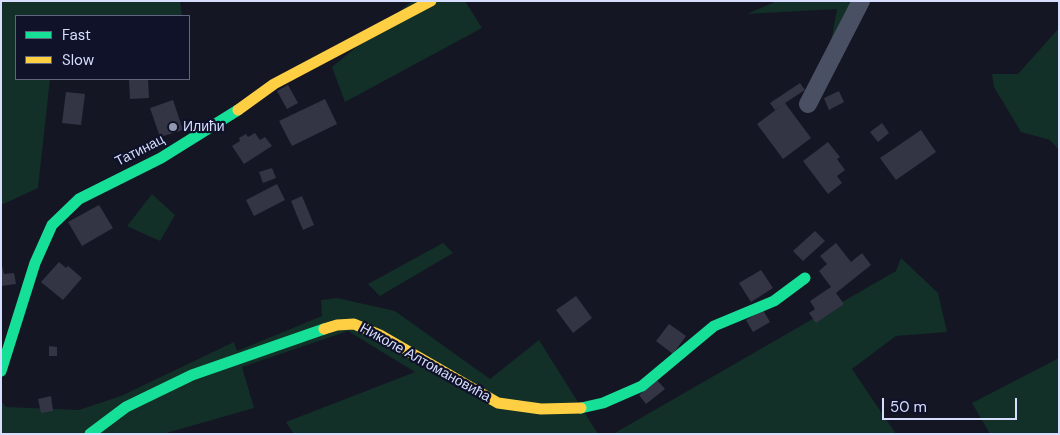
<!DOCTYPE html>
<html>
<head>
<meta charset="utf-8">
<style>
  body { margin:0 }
  #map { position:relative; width:1060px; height:435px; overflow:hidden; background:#151623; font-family:"DM Sans",sans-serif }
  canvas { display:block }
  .frame { position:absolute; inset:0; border:2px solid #d7deff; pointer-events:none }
  .legend { position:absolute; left:15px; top:15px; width:175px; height:65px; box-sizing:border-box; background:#0f1229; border:1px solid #5f647f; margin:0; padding:6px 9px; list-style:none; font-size:15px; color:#d7deff }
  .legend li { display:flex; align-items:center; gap:10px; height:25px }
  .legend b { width:25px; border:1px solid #5f647f }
  .scale { position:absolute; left:882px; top:398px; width:135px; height:22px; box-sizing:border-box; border:2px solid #d7deff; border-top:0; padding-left:6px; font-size:15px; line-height:18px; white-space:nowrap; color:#d7deff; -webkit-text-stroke:4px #0f1229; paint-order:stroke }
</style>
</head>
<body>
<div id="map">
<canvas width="1060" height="435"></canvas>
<div class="frame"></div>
<ul class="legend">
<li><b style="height:6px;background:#16e098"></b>Fast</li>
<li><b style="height:6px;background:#ffcf43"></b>Slow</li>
</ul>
<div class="scale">50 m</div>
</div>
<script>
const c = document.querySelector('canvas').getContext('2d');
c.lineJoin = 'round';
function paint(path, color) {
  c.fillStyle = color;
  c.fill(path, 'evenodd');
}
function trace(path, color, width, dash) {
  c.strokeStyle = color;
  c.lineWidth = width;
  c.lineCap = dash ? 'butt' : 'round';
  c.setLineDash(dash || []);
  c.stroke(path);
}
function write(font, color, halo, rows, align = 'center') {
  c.font = font + ' "DM Sans",sans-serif';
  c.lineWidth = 4.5;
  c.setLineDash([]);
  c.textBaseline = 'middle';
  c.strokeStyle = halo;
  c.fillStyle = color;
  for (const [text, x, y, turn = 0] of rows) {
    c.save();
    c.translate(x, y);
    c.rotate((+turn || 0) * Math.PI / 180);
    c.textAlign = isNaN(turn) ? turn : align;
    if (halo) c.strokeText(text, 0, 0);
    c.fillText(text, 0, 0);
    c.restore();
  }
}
paint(new Path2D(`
  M1 1H180L182 16H16V79H50L38 188 1 205Z
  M412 1H465L482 28 345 102 332 67Z
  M777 1H859L825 74 837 9 747 14Z
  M1059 28V150L1050 140 1021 132 994 87 992 74H1018Z
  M152 194 175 215 160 241 127 226Z
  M443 243 453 253 380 296 368 284Z
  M901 258 938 293 947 332 896 336 852 369 896 434H613L896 271Z
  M337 298 395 311 490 379 539 340 598 434H294L286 422 415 372 348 331 242 367 254 408 163 434H1V401L6 407 79 410 121 396 234 342 237 351 322 316 321 300Z
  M1059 358V434H990L972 403Z`), '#122f28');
paint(new Path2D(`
  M129 79H148L149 98 130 99Z
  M800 83 805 90 785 103 811 138 783 159 757 124 781 106 775 110 770 103Z
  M288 85 298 103 287 109 277 91Z
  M839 91 844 102 829 110 824 98Z
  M66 92 85 94 81 125 62 123Z
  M325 99 337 124 292 146 279 121Z
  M173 100 183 130 160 137 150 108Z
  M882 123 889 133 878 142 870 132Z
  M921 130 936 152 896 180 880 158Z
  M255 133 260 140 265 137 272 146 244 164 232 146 240 141 239 138 246 134 248 137Z
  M828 142 840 157 837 159 845 170 837 176 842 183 828 194 803 161Z
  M272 168 276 178 263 183 259 172Z
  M277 184 285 200 254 216 246 200Z
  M302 196 314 225 303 230 291 201Z
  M99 205 113 228 82 246 68 222Z
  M815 231 825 241 803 261 793 251Z
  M836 243 851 262 862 253 871 265 836 293 844 304 816 323 809 313 815 309 810 301 831 287 819 271 827 264 820 256Z
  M1 262 4 274 14 273 16 284 1 286Z
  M59 262 66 268 68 266 82 278 63 300 41 282Z
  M761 270 773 288 751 302 739 283Z
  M576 296 592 318 573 333 556 310Z
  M763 310 770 322 753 332 746 320Z
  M669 324 686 336 673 354 656 341Z
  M49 346 57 347V356H49Z
  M657 380 665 389 646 404 639 395Z
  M51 396 53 411 41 413 38 399Z`), '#333545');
trace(new Path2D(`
  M808 104 861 1`), '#4a5064', 18);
trace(new Path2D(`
  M1 371 35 263 52 225 79 199 161 158 238 110
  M581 408 603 403 642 386 714 326 774 301 805 278
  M90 434 126 407 192 375 324 329`), '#16e098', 11);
trace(new Path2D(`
  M238 110 274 84 431 1
  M324 329 337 325 354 324 380 335 498 403 541 409 581 408`), '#ffcf43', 11);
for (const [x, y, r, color] of [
  [173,127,5,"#9398b2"]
]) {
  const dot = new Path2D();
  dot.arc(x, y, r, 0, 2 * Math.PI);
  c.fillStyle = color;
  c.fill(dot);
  trace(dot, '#0f1229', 2);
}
write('14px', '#d7deff', '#0f1229', [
  ["Илићи",183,127]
], 'left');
write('14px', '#d7deff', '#0f1229', [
  ["Татинац",140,151,-27],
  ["Николе Алтомановића",425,363,29]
]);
</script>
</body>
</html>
